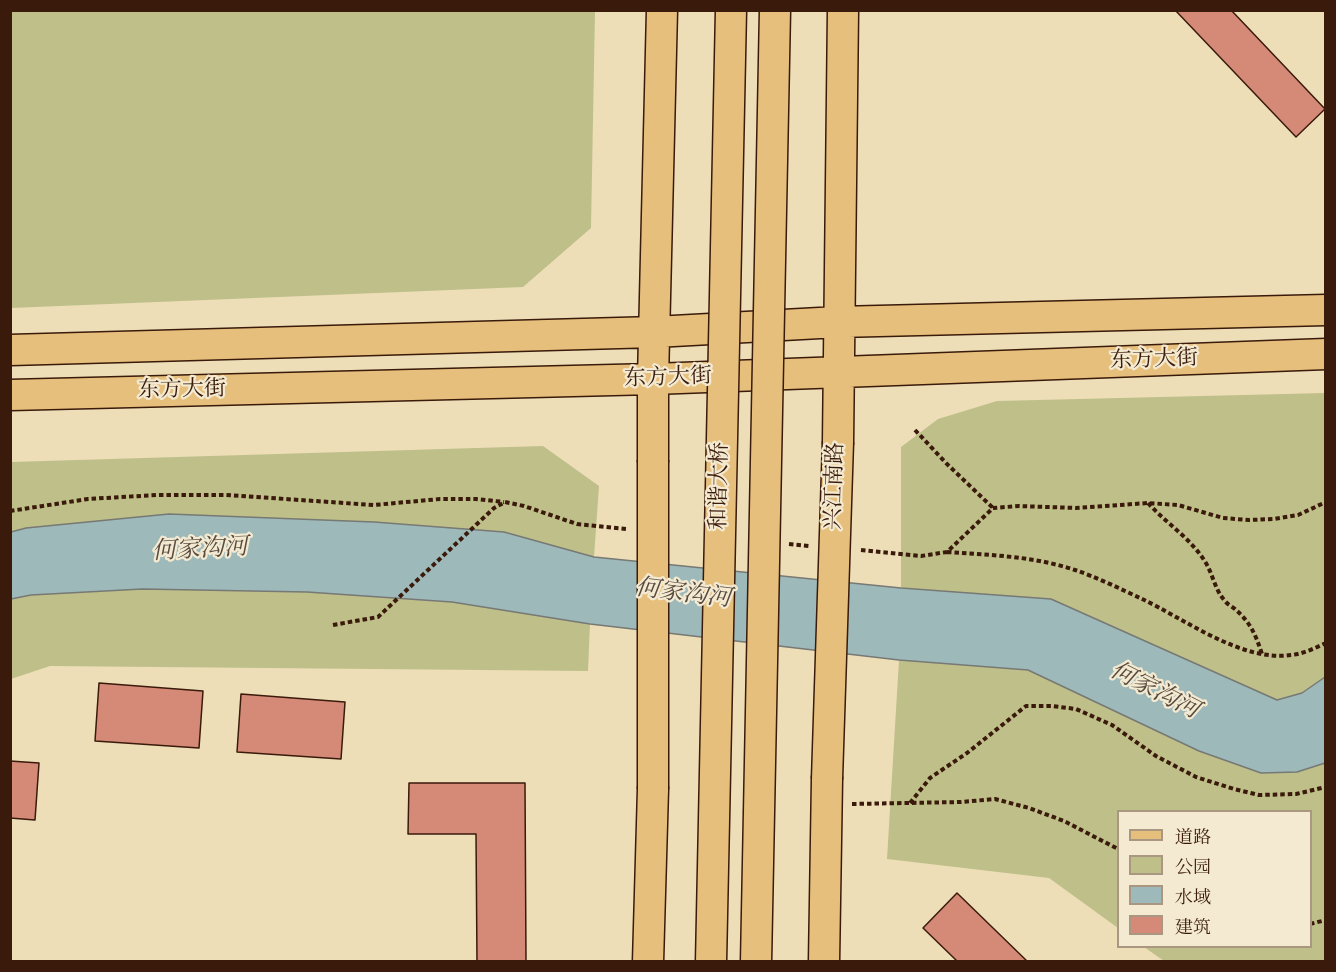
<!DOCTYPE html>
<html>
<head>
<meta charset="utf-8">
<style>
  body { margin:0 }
  #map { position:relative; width:1336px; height:972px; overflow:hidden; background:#eddeb8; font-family:"IM FELL DW Pica","Noto Serif SC",serif }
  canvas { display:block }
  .frame { position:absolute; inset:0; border:12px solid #3a1a0a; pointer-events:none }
  .legend { position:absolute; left:1117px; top:810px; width:195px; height:138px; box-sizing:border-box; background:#f3ead1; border:2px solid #a99781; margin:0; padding:8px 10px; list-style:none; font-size:18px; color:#3a1a0a }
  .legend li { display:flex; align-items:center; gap:12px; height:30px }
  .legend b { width:30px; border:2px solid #a99781 }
</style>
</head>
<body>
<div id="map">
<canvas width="1336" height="972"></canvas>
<div class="frame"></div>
<ul class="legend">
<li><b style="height:8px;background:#e6bf7c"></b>道路</li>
<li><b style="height:16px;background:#bfbf8a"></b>公园</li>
<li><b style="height:16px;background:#9eb9ba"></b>水域</li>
<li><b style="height:16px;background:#d58a78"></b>建筑</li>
</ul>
</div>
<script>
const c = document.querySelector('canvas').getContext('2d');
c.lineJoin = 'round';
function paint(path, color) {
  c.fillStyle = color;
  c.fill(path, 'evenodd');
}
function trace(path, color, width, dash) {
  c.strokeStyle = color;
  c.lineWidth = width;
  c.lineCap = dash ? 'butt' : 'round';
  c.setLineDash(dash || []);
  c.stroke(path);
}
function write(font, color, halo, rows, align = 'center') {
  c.font = font + ' "IM FELL DW Pica","Noto Serif SC",serif';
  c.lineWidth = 4.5;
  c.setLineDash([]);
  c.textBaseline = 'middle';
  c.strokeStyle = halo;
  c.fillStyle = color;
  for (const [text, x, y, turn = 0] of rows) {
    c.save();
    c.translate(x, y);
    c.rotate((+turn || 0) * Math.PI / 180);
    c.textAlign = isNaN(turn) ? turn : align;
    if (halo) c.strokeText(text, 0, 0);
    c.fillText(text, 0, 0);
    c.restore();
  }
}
paint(new Path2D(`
  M10 11H595L591 228 523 287 11 308Z
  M1325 393V677L1302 693 1277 700 1051 599 901 588V447L938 419 997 401Z
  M543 446 599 486 594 557 504 532 374 522 169 514 26 528 11 532V462Z
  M142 589 307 592 452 602 590 624 588 671 50 666 11 679V599L31 595Z
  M899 660 1029 670 1199 751 1261 773 1297 772 1325 763V961H1164L1144 947 1310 946V812H1118V928L1049 878 887 859Z`), '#bfbf8a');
const water = new Path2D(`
  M169 514 374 522 504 532 594 557 901 588 1051 599 1277 700 1302 693 1325 677V763L1297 772 1261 773 1199 751 1028 670 899 660 590 624 452 602 307 592 142 589 31 595 11 599V532L26 528Z`);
paint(water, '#9eb9ba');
trace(water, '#767974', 1.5);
const building = new Path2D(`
  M1175 10H1231L1325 109 1296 137Z
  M99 683 203 691 199 748 95 741Z
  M241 694 345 702 341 759 237 752Z
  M10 761 39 763 35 820 10 818Z
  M409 783H525L526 962H477L476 834H408Z
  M957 893 1028 962H958L923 928Z`);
paint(building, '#d58a78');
trace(building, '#3a1a0a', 1.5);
const major = new Path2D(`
  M10 350 655 332 838 322 1326 310
  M10 395 653 379 1326 354
  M838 442 843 10
  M653 460V379L662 10
  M648 962 653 789
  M824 962 827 779`);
trace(major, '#3a1a0a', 33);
trace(new Path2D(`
  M915 430 947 464 993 508
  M1148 503C1166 523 1190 538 1204 560 1213 573 1214 589 1225 601 1228 605 1233 607 1236 610 1251 623 1256 636 1262 654
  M10 511 88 499 157 495H226L374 505 440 499H476L504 502
  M789 544 809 546
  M861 550 921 556 947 552 993 508 1019 506 1076 508 1148 503 1178 505 1223 518 1249 520 1274 519 1298 515 1326 502
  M947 552C990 555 1033 556 1075 570 1096 577 1121 589 1142 599 1185 619 1241 662 1291 655 1303 654 1315 648 1326 643
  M333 625 378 617 494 508 505 502 524 506 577 524 627 529
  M910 803 930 778 967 753 1026 706H1052L1076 709 1112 725 1156 756 1196 777 1234 789 1259 795 1296 794 1326 787
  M852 804 961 802 995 799 1029 808 1064 821 1118 849
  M1310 924 1326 920`), '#3a1a0a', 4, [4.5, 3]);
trace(major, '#e6bf7c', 30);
const majorBridge = new Path2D(`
  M827 779 838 442
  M653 789V460
  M711 962 731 10
  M756 962 775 10`);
trace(majorBridge, '#3a1a0a', 33, []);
trace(majorBridge, '#e6bf7c', 30);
write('22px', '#3a1a0a', '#f3ead1', [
  ["东方大街",1154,361,-2],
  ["东方大街",668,379,-2],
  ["东方大街",182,391,-1],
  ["和谐大桥",721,486,-89],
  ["兴江南路",836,486,-88]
]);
write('italic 24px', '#584a3f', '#f3ead1', [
  ["何家沟河",200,551,-3],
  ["何家沟河",683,595,7],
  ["何家沟河",1154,692,27]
]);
</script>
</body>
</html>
